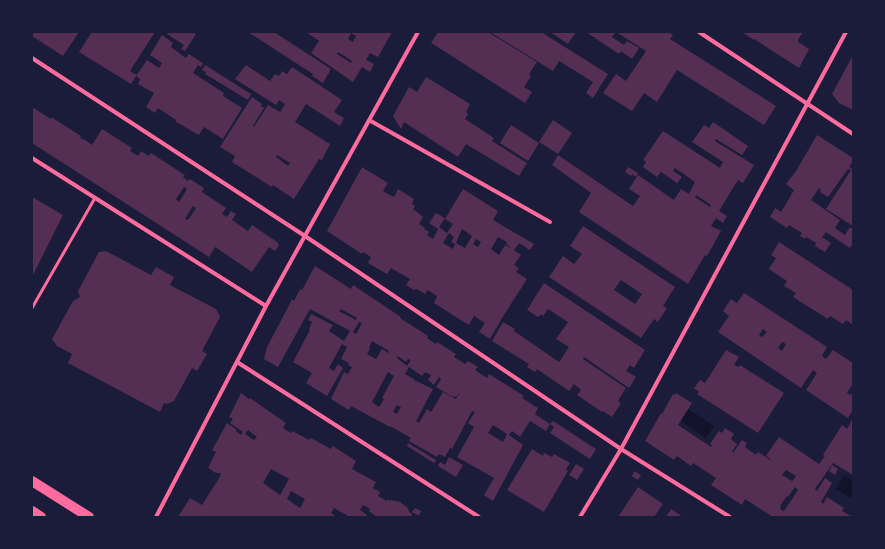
<!DOCTYPE html>
<html>
<head>
<meta charset="utf-8">
<style>
  body { margin:0 }
  #map { position:relative; width:885px; height:549px; overflow:hidden; background:#1b1b3a; font-family:"Open Sans",sans-serif }
  canvas { display:block }
  .frame { position:absolute; inset:0; border:33px solid #1b1b3a; pointer-events:none }
</style>
</head>
<body>
<div id="map">
<canvas width="885" height="549"></canvas>
<div class="frame"></div>
</div>
<script>
const c = document.querySelector('canvas').getContext('2d');
c.lineJoin = 'round';
function paint(path, color) {
  c.fillStyle = color;
  c.fill(path, 'evenodd');
}
function trace(path, color, width, dash) {
  c.strokeStyle = color;
  c.lineWidth = width;
  c.lineCap = dash ? 'butt' : 'round';
  c.setLineDash(dash || []);
  c.stroke(path);
}
paint(new Path2D(`
  M688 409 714 426 706 438 681 421Z
  M844 475 853 480V499L836 489Z`), '#12122b');
paint(new Path2D(`
  M32 32H79L63 56 32 36Z
  M92 32H155L130 71 137 75 131 84 79 52Z
  M169 32H192L196 34 185 51 181 49 184 45 167 34Z
  M248 32H274L331 69 323 83 312 76 313 74Z
  M306 32H392L378 57 370 53 366 60 374 64 370 72 362 67 353 82 311 53 319 41ZM351 33 356 36 353 42 348 39ZM338 52 352 61 351 63 337 54Z
  M438 32H488L537 62 529 74 531 76 524 87 532 92 525 103 433 44 431 43Z
  M490 32H541L608 74 593 98 586 93 593 82 559 61 553 71Z
  M550 32H576L568 44Z
  M586 32H616L612 37 624 45 627 41 639 48 632 59 621 51 619 54Z
  M616 32H668L673 35 670 39 776 106 764 125 677 70 657 102 644 93 632 111 603 93 616 74 626 81 646 51Z
  M744 32H803L798 40V42L809 49 799 68 754 39V40L743 33Z
  M162 35 173 43 171 47 186 58 189 54 203 63 201 67 198 65 193 73 224 93 223 96 242 108 223 139 204 127 199 135 176 122V120L158 108 155 113 146 107 154 93 138 84 140 79 136 76 147 60 159 68 162 63 150 55Z
  M853 55V110L839 103 832 94Z
  M205 65 251 94 248 100 205 74 206 72 202 70Z
  M246 65 270 81 275 74 279 76 282 71 287 74 292 67 342 100 334 112 344 118 340 126 306 104 295 122 330 144 322 160 319 159 294 199 273 185 272 187 232 162 235 156 220 147 252 97 262 104 261 106 264 108 253 126 254 127 268 105 280 112 285 104 279 100 276 105 235 79ZM277 155 290 163 288 166 276 157Z
  M426 77 470 104 466 112 468 114 465 119 494 138 492 141 527 163 519 176 466 144 458 157 404 122 401 129 393 116 409 87 417 92Z
  M32 107 51 119V117L81 136 80 137 83 140 84 139 92 145 102 129 132 148 130 151 138 156 141 151 149 156 151 153 185 175 183 177 188 181 190 179 204 188 202 192 226 208 222 214 227 217 231 211 236 214 232 220 248 231 252 225 277 242 279 245 275 251 269 247 252 272 215 247 209 257 32 143ZM184 187 187 189 179 202 176 199ZM193 206 196 208 188 220 185 219Z
  M553 120 572 133 558 154 539 142Z
  M713 122 748 146 742 155 716 139 715 141 754 165 743 183 738 180 719 211 727 216 723 223 716 218 711 226 721 231 707 256 705 255 688 284 579 212 591 193 552 165 558 155 633 206 640 196 629 189 638 175 674 200 681 189 689 194 695 182 675 168 673 171 682 177 677 183 661 172 657 177 643 167 646 162 643 160 663 131 720 168 723 162 692 142 704 125 709 128ZM696 195 711 205 710 207 695 197Z
  M511 125 539 143 528 161 500 143Z
  M817 135 853 158V161L849 167 853 169V226L826 209 851 170 848 169 828 197 820 192 821 190 819 188 811 200 840 220 835 228 845 235 850 227 853 229V244L850 248 826 232 822 237 831 243 825 252 815 246 816 243 806 237 805 239 800 236 802 233 789 225 787 228 770 217 775 208 781 212 794 190 786 184 796 171Z
  M362 167 388 183 383 191 386 193 394 197 398 189 414 199 412 204 415 206 413 209 423 217 419 224 425 228 424 229 429 232 427 235 433 239 438 229 429 223 436 213 445 218 439 227 447 233 453 224 445 219 463 189 498 211 493 220 534 244 530 250 519 243 514 250 521 255 514 265 519 268 516 272 527 279 500 321V322L490 339 479 332 485 323 474 316 469 325 459 319 434 303 437 296 428 290 425 294 417 289 414 290 406 285 410 279 391 268 387 274 368 263 371 257 363 252 362 254 327 231ZM462 229 472 236 465 248 456 243ZM449 233 454 237 451 242 455 244 453 249 443 243ZM498 237 507 242 506 244 512 249 505 245 499 255 491 249ZM476 239 481 242 478 247 473 244Z
  M628 167 638 173 636 177 632 174 631 176 625 172Z
  M32 197 63 215 32 277Z
  M583 226 675 287 663 306 667 308 658 322 654 319 641 338 549 277 563 256 574 264 582 254 570 246ZM621 280 642 294 635 304 614 290Z
  M779 242 853 290V325L846 320 843 324 830 316 828 319 793 297 796 293 784 286 787 281 769 269 776 258 771 255Z
  M106 251 151 275 156 267 174 277 170 285 216 309 220 317 202 351 207 354 197 371 192 368 174 401 167 404 164 403 160 412 68 363 72 354 57 346 52 339 73 301 80 297 78 291 99 252Z
  M315 266 351 289 353 285 401 317 400 318 428 336 427 338 436 344 437 342 456 354 454 357 465 364 468 361 478 367 475 370 487 378 489 374 524 396 522 398 538 408 535 414 550 424 553 421 596 449 590 459 550 433 554 427 550 424 546 431 530 421 520 437 512 431 509 435 523 445 493 501 484 495 494 478 457 457 474 427 468 423 475 412 472 411 452 449 450 448 445 457 439 454 437 457 409 441 411 438 390 426V427L351 406 349 410 331 399 344 372 348 374 352 367 348 365 349 363 341 359 347 347 342 344 329 368 334 371 338 364 343 368 327 396 306 383 312 373 293 362 310 330 309 329 312 322 308 320 311 314 333 325 329 331 344 341 350 331 310 309 278 367 264 359 267 347 287 309 292 299 294 301 300 289 302 290ZM341 309 357 318 356 320 339 311ZM359 322 362 323 356 334 353 332ZM372 341 389 351 388 353 382 349 376 359 367 354 370 349 369 348ZM398 356 406 362 408 359 411 360 407 366 397 358ZM409 367 422 376 425 372 431 375 428 380 434 385 439 377 441 379 436 387 453 397 454 396 456 397 460 392 456 399 443 392 431 412 427 409 419 423 416 421 433 389 414 380V379L405 374ZM388 372 394 376 382 398 384 399 379 407 372 402ZM397 405 401 407 397 414 393 412ZM493 425 507 434 503 442 488 433Z
  M544 283 645 350 634 368 630 365 626 371 636 377 629 388 584 357 583 359 626 388 618 401 621 403 612 417 603 411 602 412 577 395 581 390 574 384 569 391 537 369 535 372 527 367 529 364 492 341 503 322 515 329 514 331 559 362 569 347 556 339 568 322 548 309 543 316 541 314 538 317 527 310Z
  M744 293 827 347 822 356 826 359 833 350 853 363V388L851 386 847 393 850 395 853 392V410L848 418 806 390 817 373 813 370 801 388 718 332 729 316 723 311 731 299 737 303ZM763 329 767 332 762 337 759 335ZM782 342 786 344 782 351 778 348Z
  M726 350 739 357 734 365 739 367 740 365 784 393 758 433 697 394 699 392 694 388 700 380 705 383Z
  M241 393 249 399 250 398 286 423 283 428 291 433 292 431 309 440 311 438 331 449 333 446 356 461 352 469 376 482 373 488 380 492 378 496 387 501 388 499 390 501 391 500 400 502 408 508 409 512 412 514 411 515 415 517H377L369 511 370 509 363 505 360 510 367 515 366 517H350L334 508 331 513 337 517H178L190 498 202 505 221 475 220 473H216L208 468 216 452 212 450 227 423 237 430 236 431 241 435 243 432 230 423 233 419 229 417ZM248 430 257 437 254 440 245 434ZM271 469 289 479 280 495 263 483ZM291 491 305 499 300 508 287 499Z
  M676 393 692 403 678 425 711 447 712 445 710 444 719 431 722 433 725 428 734 434 731 439 737 444 732 452 733 453 742 440 747 443 745 447 756 455 758 452 770 460 771 459 766 456 779 437 819 464 825 456 823 455 842 425 847 429 853 418V475L833 463 815 489 817 491 825 478 832 483 821 502 823 504 827 497 844 508 842 511 851 516 853 514V517H773L745 499 742 505 711 485 716 478 693 463 691 466 677 456 674 460 645 441 661 413 662 414 673 394 675 395ZM786 470 796 476 792 481 782 475ZM795 487 798 490 784 511 780 509 781 507 780 506 787 496 788 497Z
  M408 443 436 460 434 463 407 446Z
  M532 449 543 456 544 453 552 457 554 454 570 463 566 469 568 471 544 512 507 490Z
  M449 457 463 465 456 477 438 466 440 462 445 465Z
  M576 464 584 469 577 480 569 475Z
  M832 465 838 469 835 475 829 471Z
  M634 471 641 475 638 480 632 476Z
  M638 487 663 504 654 517H618Z
  M415 508 421 511 419 516 412 512Z
  M671 509 683 517H666Z`), '#542f53');
trace(new Path2D(`
  M32 308 95 198`), '#ff6b9d', 3);
trace(new Path2D(`
  M699 32 853 134
  M32 58 305 236 621 449 730 517
  M369 120 550 222
  M32 158 266 306
  M237 362 479 517
  M156 517 266 306 418 32
  M580 517 621 449 846 32`), '#ff6b9d', 4);
trace(new Path2D(`
  M32 481 89 517
  M32 511 41 517`), '#ff6b9d', 10);
</script>
</body>
</html>
